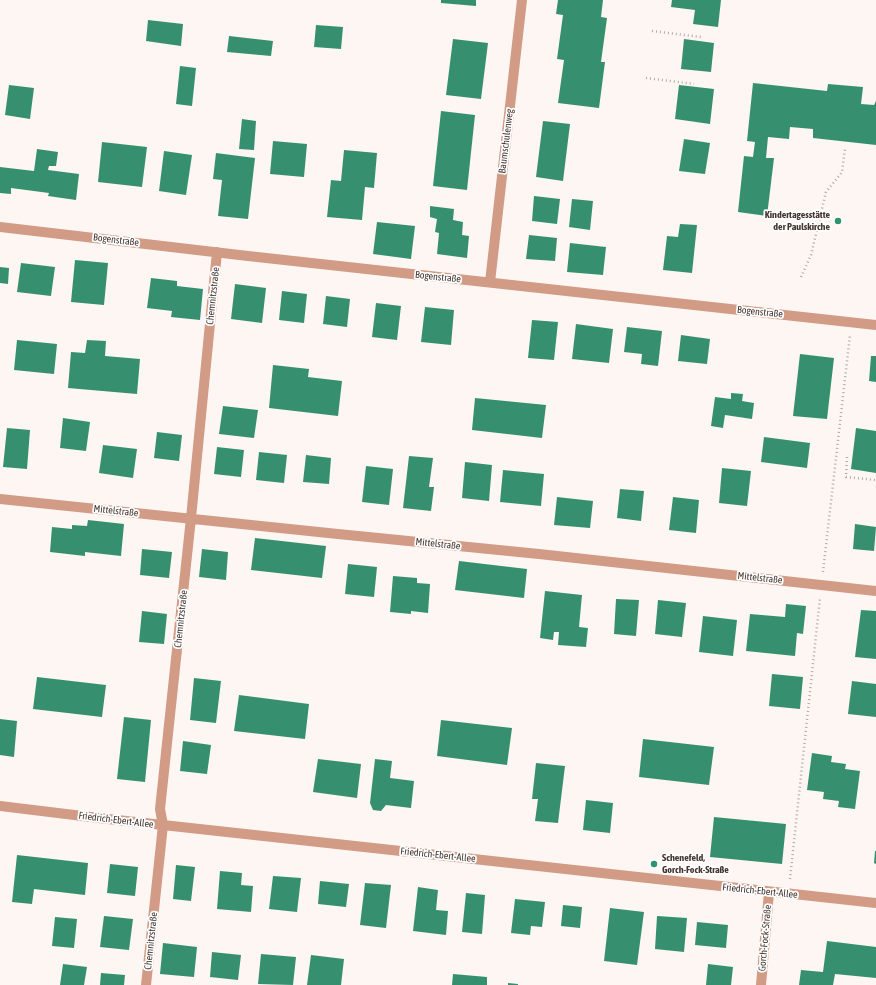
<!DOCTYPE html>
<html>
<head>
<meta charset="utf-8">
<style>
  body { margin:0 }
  canvas { display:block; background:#fdf6f3 }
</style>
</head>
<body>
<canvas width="876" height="985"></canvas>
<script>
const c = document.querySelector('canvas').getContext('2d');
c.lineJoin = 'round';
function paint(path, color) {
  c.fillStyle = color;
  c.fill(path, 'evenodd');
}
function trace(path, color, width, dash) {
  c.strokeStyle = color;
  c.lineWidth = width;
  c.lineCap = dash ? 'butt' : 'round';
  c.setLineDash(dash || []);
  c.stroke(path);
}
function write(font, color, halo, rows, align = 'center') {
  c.font = font + ' "Asap Condensed",sans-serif';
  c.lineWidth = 3.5;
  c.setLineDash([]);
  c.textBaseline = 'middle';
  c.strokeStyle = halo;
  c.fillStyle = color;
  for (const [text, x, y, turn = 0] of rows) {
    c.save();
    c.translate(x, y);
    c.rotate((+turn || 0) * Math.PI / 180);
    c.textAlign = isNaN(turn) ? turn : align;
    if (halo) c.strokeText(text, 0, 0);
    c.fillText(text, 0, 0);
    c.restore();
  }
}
paint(new Path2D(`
  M441 0H476V6L441 3Z
  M558 0H603L601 17 607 18 601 62H605L599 108 558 103 564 60 557 59 563 15 556 14Z
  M672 0H721L718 27 693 24 695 10 671 7Z
  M148 20 183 24 181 46 146 41Z
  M316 25 343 27 341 49 314 47Z
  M229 36 273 41 271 56 227 52Z
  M453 39 488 43 481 99 446 95Z
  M684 39 714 43 711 72 681 69Z
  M180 66 196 68 192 106 176 104Z
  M753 83 827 91 828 84 863 87 861 104 874 105 876 101V145L813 138V129L790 127 789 139 768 137 766 158H774L767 216 738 212 744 156 753 157 755 142 747 141Z
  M9 85 34 88 30 119 5 115Z
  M679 85 714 89 710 124 675 119Z
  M441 111 475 115 467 190 433 186Z
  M242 119 256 121 254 150 239 149Z
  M543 121 570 124 563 181 536 177Z
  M684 139 710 143 705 174 679 171Z
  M273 141 307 144 304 177 270 174Z
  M102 142 147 147 142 187 98 182Z
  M37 149 58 152 56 166H49L48 170 79 174 76 200 48 196 49 193 11 188V194L0 193V167L34 171Z
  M344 150 377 153 374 188 365 187 362 220 327 217 331 180 341 181Z
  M164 151 192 155 186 195 159 191Z
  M216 153 255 158 248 219 218 216 222 180 213 179Z
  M534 196 560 199 557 224 532 221Z
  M572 199 593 201 590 230 569 227Z
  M430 206 454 209 453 220 463 222 462 235 469 236 467 258 437 254 439 233 435 232 437 219 430 217Z
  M377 222 415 226 411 259 373 254Z
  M680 224 697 225 692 273 663 270 667 236 678 237Z
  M529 235 557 238 555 261 526 259Z
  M570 243 606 247 603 275 567 272Z
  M75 260 108 263 104 305 71 302Z
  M21 263 55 267 51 296 17 292Z
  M0 267 9 268 8 284 0 283Z
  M151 278 177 281V286L203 289 200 320 171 317 172 311 147 308Z
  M235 284 266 288 262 323 231 319Z
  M282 291 307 294 304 323 279 320Z
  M326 296 350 299 347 327 323 324Z
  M376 303 401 306 397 340 372 337Z
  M425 307 454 310 451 345 421 342Z
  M532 320 558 322 554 360 528 358Z
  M576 324 613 329 609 363 572 359Z
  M627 327 662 331 658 366 641 364 642 354 624 352Z
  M681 335 710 339 707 364 678 361Z
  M17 340 57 344 54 374 14 370Z
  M87 340 106 341 105 356 140 359 137 394 68 388 71 352 85 353Z
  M800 354 834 358 827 419 793 416Z
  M871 356H876V382L869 381Z
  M273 365 309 369 308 377 342 381 338 416 269 408Z
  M731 393 743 394 742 401 754 403 752 419 725 415 723 428 711 426 715 397 731 399Z
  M475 398 546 405 542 438 472 430Z
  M223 406 258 410 254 438 219 434Z
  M63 418 90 422 86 451 60 448Z
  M7 428 30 430 27 469 3 467Z
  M856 428 876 431V473L851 469Z
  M157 432 182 435 179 461 154 458Z
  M764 437 810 443 807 468 761 462Z
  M103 445 137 449 133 478 99 473Z
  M217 447 244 450 241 477 214 474Z
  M259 452 287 455 284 483 256 480Z
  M306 455 331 458 329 484 303 482Z
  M409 456 433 458 429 487H434L431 511 403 508Z
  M465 462 492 465 489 501 462 498Z
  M366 466 393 469 389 505 362 502Z
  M722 468 751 471 747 506 719 503Z
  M503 470 544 474 541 506 500 502Z
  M620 489 644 491 641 521 617 518Z
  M557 497 593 501 590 528 554 525Z
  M673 497 699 500 696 533 669 530Z
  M88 520 124 524 121 556 85 552V556L50 552 52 527 72 529V525L87 526Z
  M855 524 876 527 874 551 853 549Z
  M255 538 326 546 322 578 251 570Z
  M142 549 172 552 169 578 140 575Z
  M202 549 228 552 226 580 199 577Z
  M459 561 527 569 524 598 455 590Z
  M348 564 377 567 374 597 345 594Z
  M393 576 417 578V583L430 584 428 613 411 611V614L390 612Z
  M545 591 582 595 579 627 588 628 586 647 558 645 559 632H554L553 640 540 638Z
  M616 599 639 600 636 636 614 634Z
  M658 600 686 603 682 637 655 634Z
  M786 604 806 606 803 634 797 633 795 656 746 651 750 614 785 617Z
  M861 610 876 611V659L855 657Z
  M142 611 167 614 164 644 139 642Z
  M703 616 737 620 733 656 699 652Z
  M772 674 803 677 800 709 769 706Z
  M37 677 106 685 102 717 33 709Z
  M194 678 221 681 216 723 190 720Z
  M852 681 876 684V717L848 714Z
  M239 695 309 704 305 739 234 731Z
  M124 717 151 720 145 782 117 779Z
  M0 719 17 721 14 757 0 755Z
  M441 720 512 728 507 765 437 756Z
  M643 739 714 747 709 785 639 777Z
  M183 741 211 745 207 774 180 771Z
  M812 753 832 756 831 762 846 764 845 769 860 771 855 809 838 807 839 801 823 799 824 792 807 790Z
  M318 759 361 764 357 798 313 792Z
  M375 759 392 761 390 778 414 781 411 808 386 805 381 811 373 810 370 803Z
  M536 763 565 766 558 823 535 821 538 799H532Z
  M586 800 613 803 610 833 583 830Z
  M714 817 786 824 782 864 710 857Z
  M875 851H876V864L874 863Z
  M17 855 88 863 85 895 34 889 32 904 12 902Z
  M110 864 138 867 135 896 107 893Z
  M176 865 195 867 191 901 173 899Z
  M220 871 242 873 241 885 253 886 251 912 217 909Z
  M273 876 301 878 297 912 269 909Z
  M320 881 349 884 346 907 318 904Z
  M365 883 391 885 386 928 360 925Z
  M418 887 438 890 436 910 448 911 446 935 413 931Z
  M466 893 485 895 482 934 462 932Z
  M515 899 545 902 542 927 531 926 530 935 511 933Z
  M563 905 582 907 580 928 561 926Z
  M610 908 644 912 637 965 604 961Z
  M104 916 133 919 129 950 100 947Z
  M657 916 687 918 684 952 655 949Z
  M55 917 77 919 74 948 52 946Z
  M697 922 728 925 726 948 695 945Z
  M827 941 876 947V978L835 974 833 985H799L801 970 823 972Z
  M163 943 197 947 194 977 160 974Z
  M212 952 241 955 238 980 210 977Z
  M261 954 296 957 293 985 258 984Z
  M311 955 344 959 341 985H307Z
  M63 964 87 967 84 985H60Z
  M708 964 733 967 731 985H706Z
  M101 973 125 975 124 985H100Z
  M453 974 487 977V985H452Z
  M508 983 518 984V985H508Z`), '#369070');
trace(new Path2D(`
  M652 31 701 37
  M646 78 694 84
  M801 277 811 255 826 192 842 172 845 149
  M847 457 846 477 876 480
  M823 572 850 335
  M790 879 820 598`), '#b3a9a5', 2.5, [1, 3]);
trace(new Path2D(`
  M0 227 248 256 876 325
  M490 282 522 0
  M0 499 338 534 539 554 876 591
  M0 806 99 818 876 903
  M146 985 163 825 160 809 191 518 217 252
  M761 985 769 892`), '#d19b86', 10);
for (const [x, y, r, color] of [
  [838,221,4,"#2c9371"],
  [654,864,4,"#2c9371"]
]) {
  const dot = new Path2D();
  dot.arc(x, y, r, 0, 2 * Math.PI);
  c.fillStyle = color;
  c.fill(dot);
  trace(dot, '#fff', 1.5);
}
write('10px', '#43352f', '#fff', [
  ["Baumschulenweg",506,141,-83],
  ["Bogenstraße",116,240,7],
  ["Bogenstraße",438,277,6],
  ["Chemnitzstraße",213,296,-84],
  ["Bogenstraße",760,312,6],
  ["Mittelstraße",116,511,6],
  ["Mittelstraße",438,544,6],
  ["Mittelstraße",760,578,6],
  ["Chemnitzstraße",181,619,-84],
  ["Friedrich-Ebert-Allee",116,820,7],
  ["Friedrich-Ebert-Allee",438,855,6],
  ["Friedrich-Ebert-Allee",760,891,6],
  ["Gorch-Fock-Straße",765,938,-85],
  ["Chemnitzstraße",151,941,-84]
]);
write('bold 10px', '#43352f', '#fff', [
  ["Kindertagesstätte",830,215],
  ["der Paulskirche",830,227],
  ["Schenefeld,",662,858,"left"],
  ["Gorch-Fock-Straße",662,870,"left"]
], 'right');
</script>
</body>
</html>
